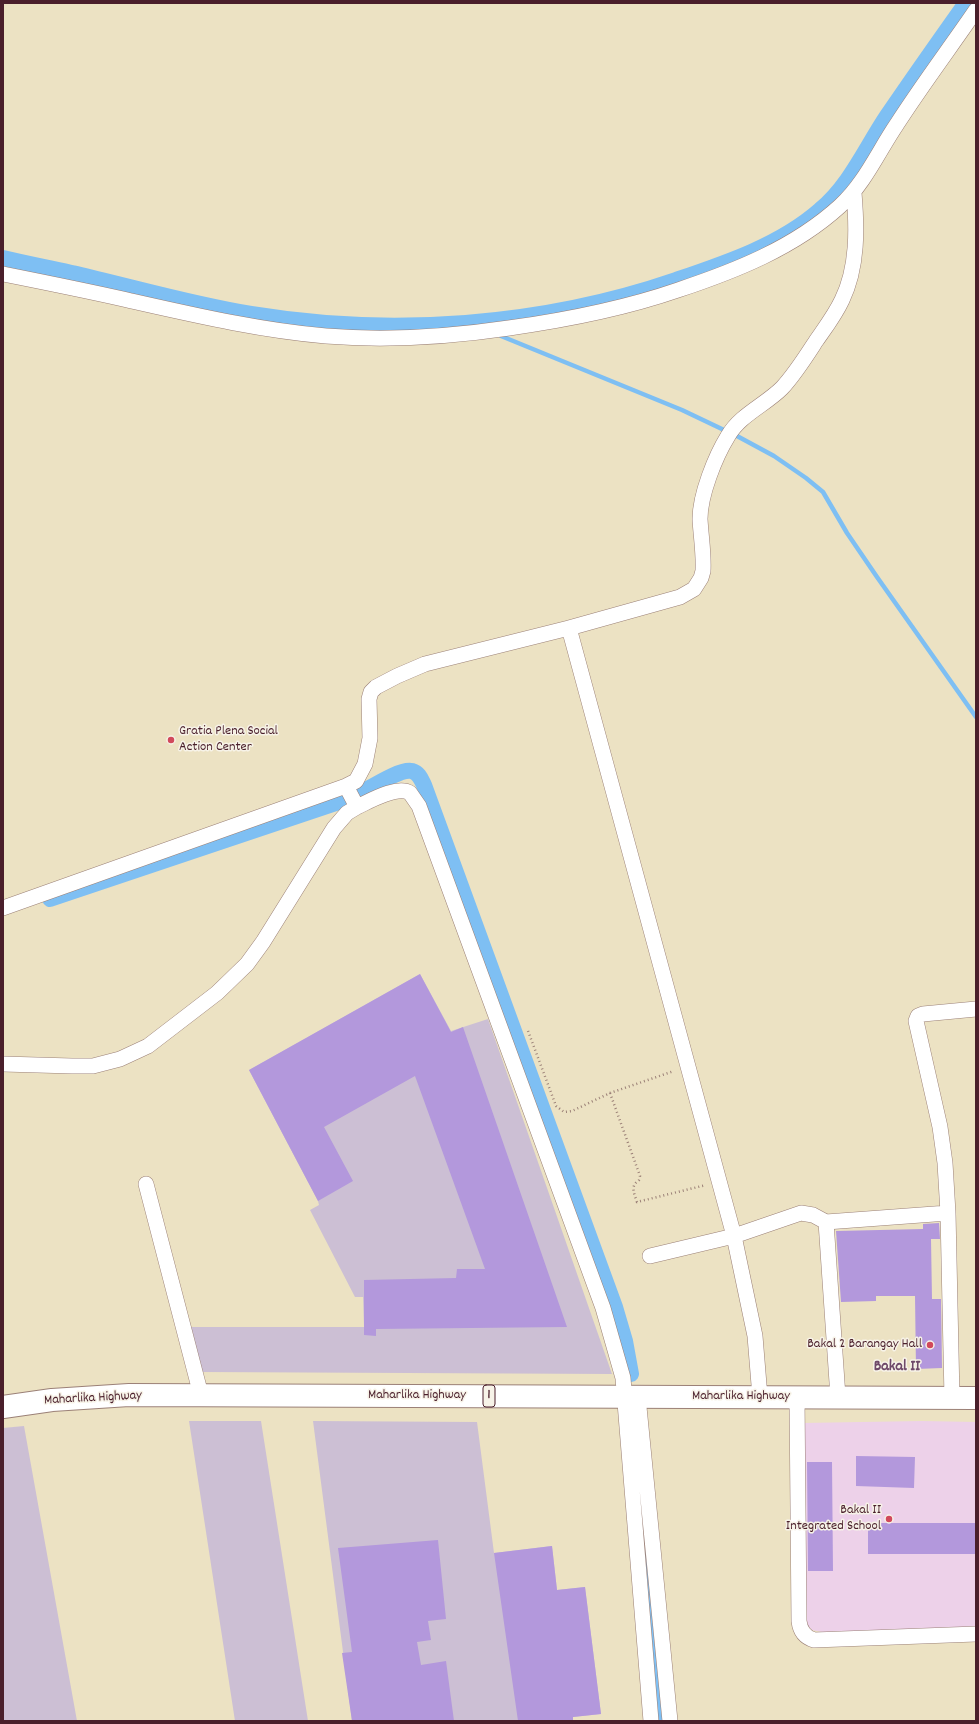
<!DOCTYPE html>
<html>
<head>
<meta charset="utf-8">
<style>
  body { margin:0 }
  #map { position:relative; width:979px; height:1724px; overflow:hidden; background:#ece2c3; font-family:Dekko,sans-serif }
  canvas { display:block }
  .frame { position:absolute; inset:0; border:4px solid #4a1f2b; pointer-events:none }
</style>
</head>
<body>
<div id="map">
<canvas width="979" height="1724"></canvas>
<div class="frame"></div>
</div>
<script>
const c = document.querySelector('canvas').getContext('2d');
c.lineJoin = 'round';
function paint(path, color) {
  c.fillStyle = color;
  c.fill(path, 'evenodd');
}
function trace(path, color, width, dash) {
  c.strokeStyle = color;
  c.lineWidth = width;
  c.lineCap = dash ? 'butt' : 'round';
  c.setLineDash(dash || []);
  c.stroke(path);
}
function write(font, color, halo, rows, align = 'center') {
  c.font = font + ' Dekko,sans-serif';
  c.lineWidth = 3;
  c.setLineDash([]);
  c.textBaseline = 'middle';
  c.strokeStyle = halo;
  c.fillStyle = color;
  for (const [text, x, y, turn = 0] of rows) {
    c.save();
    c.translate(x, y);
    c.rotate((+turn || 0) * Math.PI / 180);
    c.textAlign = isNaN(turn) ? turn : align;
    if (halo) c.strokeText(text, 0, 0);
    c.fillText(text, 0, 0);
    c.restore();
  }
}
paint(new Path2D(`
  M922 1421 976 1422V1629L822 1632 812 1630 806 1624 802 1423Z`), '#edd1e9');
paint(new Path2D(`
  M420 974 451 1031 488 1019 612 1374 201 1372 189 1327H364L363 1297H355L310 1210 319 1205 318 1201 249 1070Z
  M189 1421H261L308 1721H235Z
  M313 1421 477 1422 494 1553 552 1546 557 1590 585 1587 601 1714 573 1717V1721H352Z
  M24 1426 77 1721H3V1428Z`), '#ccbfd4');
trace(new Path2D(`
  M501 336 682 410 724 430
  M737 436 774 456 806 478 823 492 847 533 877 577 976 717`), '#7ebff3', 4.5);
trace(new Path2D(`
  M3 258C32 265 61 270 89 277 143 290 196 305 251 314 391 337 542 326 676 280 726 263 780 245 820 210 850 185 865 149 887 116 913 78 939 41 966 3
  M357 795C369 789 400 768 412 771 419 773 421 779 424 785L615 1307 625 1341 631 1374
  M50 899 345 800
  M639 1478 661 1721`), '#7ebff3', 16);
paint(new Path2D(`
  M420 974 451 1032 463 1027 567 1327 376 1329V1336L364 1335V1280L456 1278 457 1269H485L415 1076 324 1127 353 1181 318 1201 249 1070Z
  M939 1223 940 1239H931L932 1299H941L942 1368 916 1369 915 1296H876V1301L841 1302 836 1231 923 1229V1224Z
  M856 1456 915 1457 914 1488 856 1486Z
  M807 1462H832L833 1571H808Z
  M868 1523H976V1554H868Z
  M438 1540 446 1619 428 1621 431 1640 417 1642 421 1665 446 1661 454 1721H352L342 1653 352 1652 338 1548Z
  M552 1546 557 1590 585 1587 601 1714 573 1717V1721H518L494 1553Z`), '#b398dc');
const minor = new Path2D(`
  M3 274C43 282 83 290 123 299 190 314 257 330 326 336 387 341 448 337 509 328 566 320 623 309 678 290 735 271 794 248 840 206 865 183 878 152 897 124 922 85 950 48 976 10
  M569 628 734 1236 755 1336 760 1397
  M346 786 356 781 365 764 370 738 369 699 371 692 376 687 397 676 425 664 569 628 680 597 694 589 701 578 703 571C704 554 701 537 700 519 700 495 715 457 728 436 740 415 765 405 782 388 795 374 805 358 816 341 825 328 835 315 842 300 858 267 857 228 854 193
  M3 908 346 786 357 807C370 801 397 785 410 793L419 806 603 1308 623 1378 651 1721
  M3 1064 72 1066H93L120 1059 148 1046 217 993 247 964 263 942 334 828 347 813 357 807
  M146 1184 201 1395
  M826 1222 838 1397
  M650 1256 734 1236 801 1213 813 1215 826 1222 948 1213
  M638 1397 670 1721
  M797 1397 799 1621C800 1630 804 1637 814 1640L976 1634
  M952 1398 948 1213 945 1163 940 1127 916 1021 918 1016 923 1014 976 1009`);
const trunk = new Path2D(`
  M3 1407 52 1400 129 1395 976 1398`);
trace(minor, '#9b8077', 16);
trace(trunk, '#9b8077', 24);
trace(new Path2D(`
  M528 1031 556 1106 564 1112 572 1111 610 1093 674 1071
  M610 1093 640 1176 639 1180C630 1186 634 1193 637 1202L706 1185`), '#9b8077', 2.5, [1, 3]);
trace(minor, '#fff', 15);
trace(trunk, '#fff', 22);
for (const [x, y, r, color] of [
  [171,740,4,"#d1495b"],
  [930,1345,4,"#d1495b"],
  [889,1519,4,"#d1495b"]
]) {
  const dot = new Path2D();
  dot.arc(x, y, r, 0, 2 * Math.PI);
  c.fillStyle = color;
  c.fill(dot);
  trace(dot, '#f7f3e8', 1.5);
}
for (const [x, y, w] of [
  [489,1396,12]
]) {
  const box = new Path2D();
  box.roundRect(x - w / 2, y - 11, w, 22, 3);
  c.fillStyle = '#f7f3e8';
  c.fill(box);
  trace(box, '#4a1f2b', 1);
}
write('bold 13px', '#4a1f2b', null, [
  ["1",489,1396]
]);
write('14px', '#4a1f2b', '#f7f3e8', [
  ["Gratia Plena Social",179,732,"left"],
  ["Action Center",179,748,"left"],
  ["Bakal 2 Barangay Hall",922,1345],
  ["Bakal II",881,1511],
  ["Integrated School",881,1527]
], 'right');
write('14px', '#4a1f2b', '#f7f3e8', [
  ["Maharlika Highway",417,1396],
  ["Maharlika Highway",741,1397],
  ["Maharlika Highway",93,1399,-3]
]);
write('bold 16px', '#6f4969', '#f7f3e8', [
  ["Bakal II",897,1368]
]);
</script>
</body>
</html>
